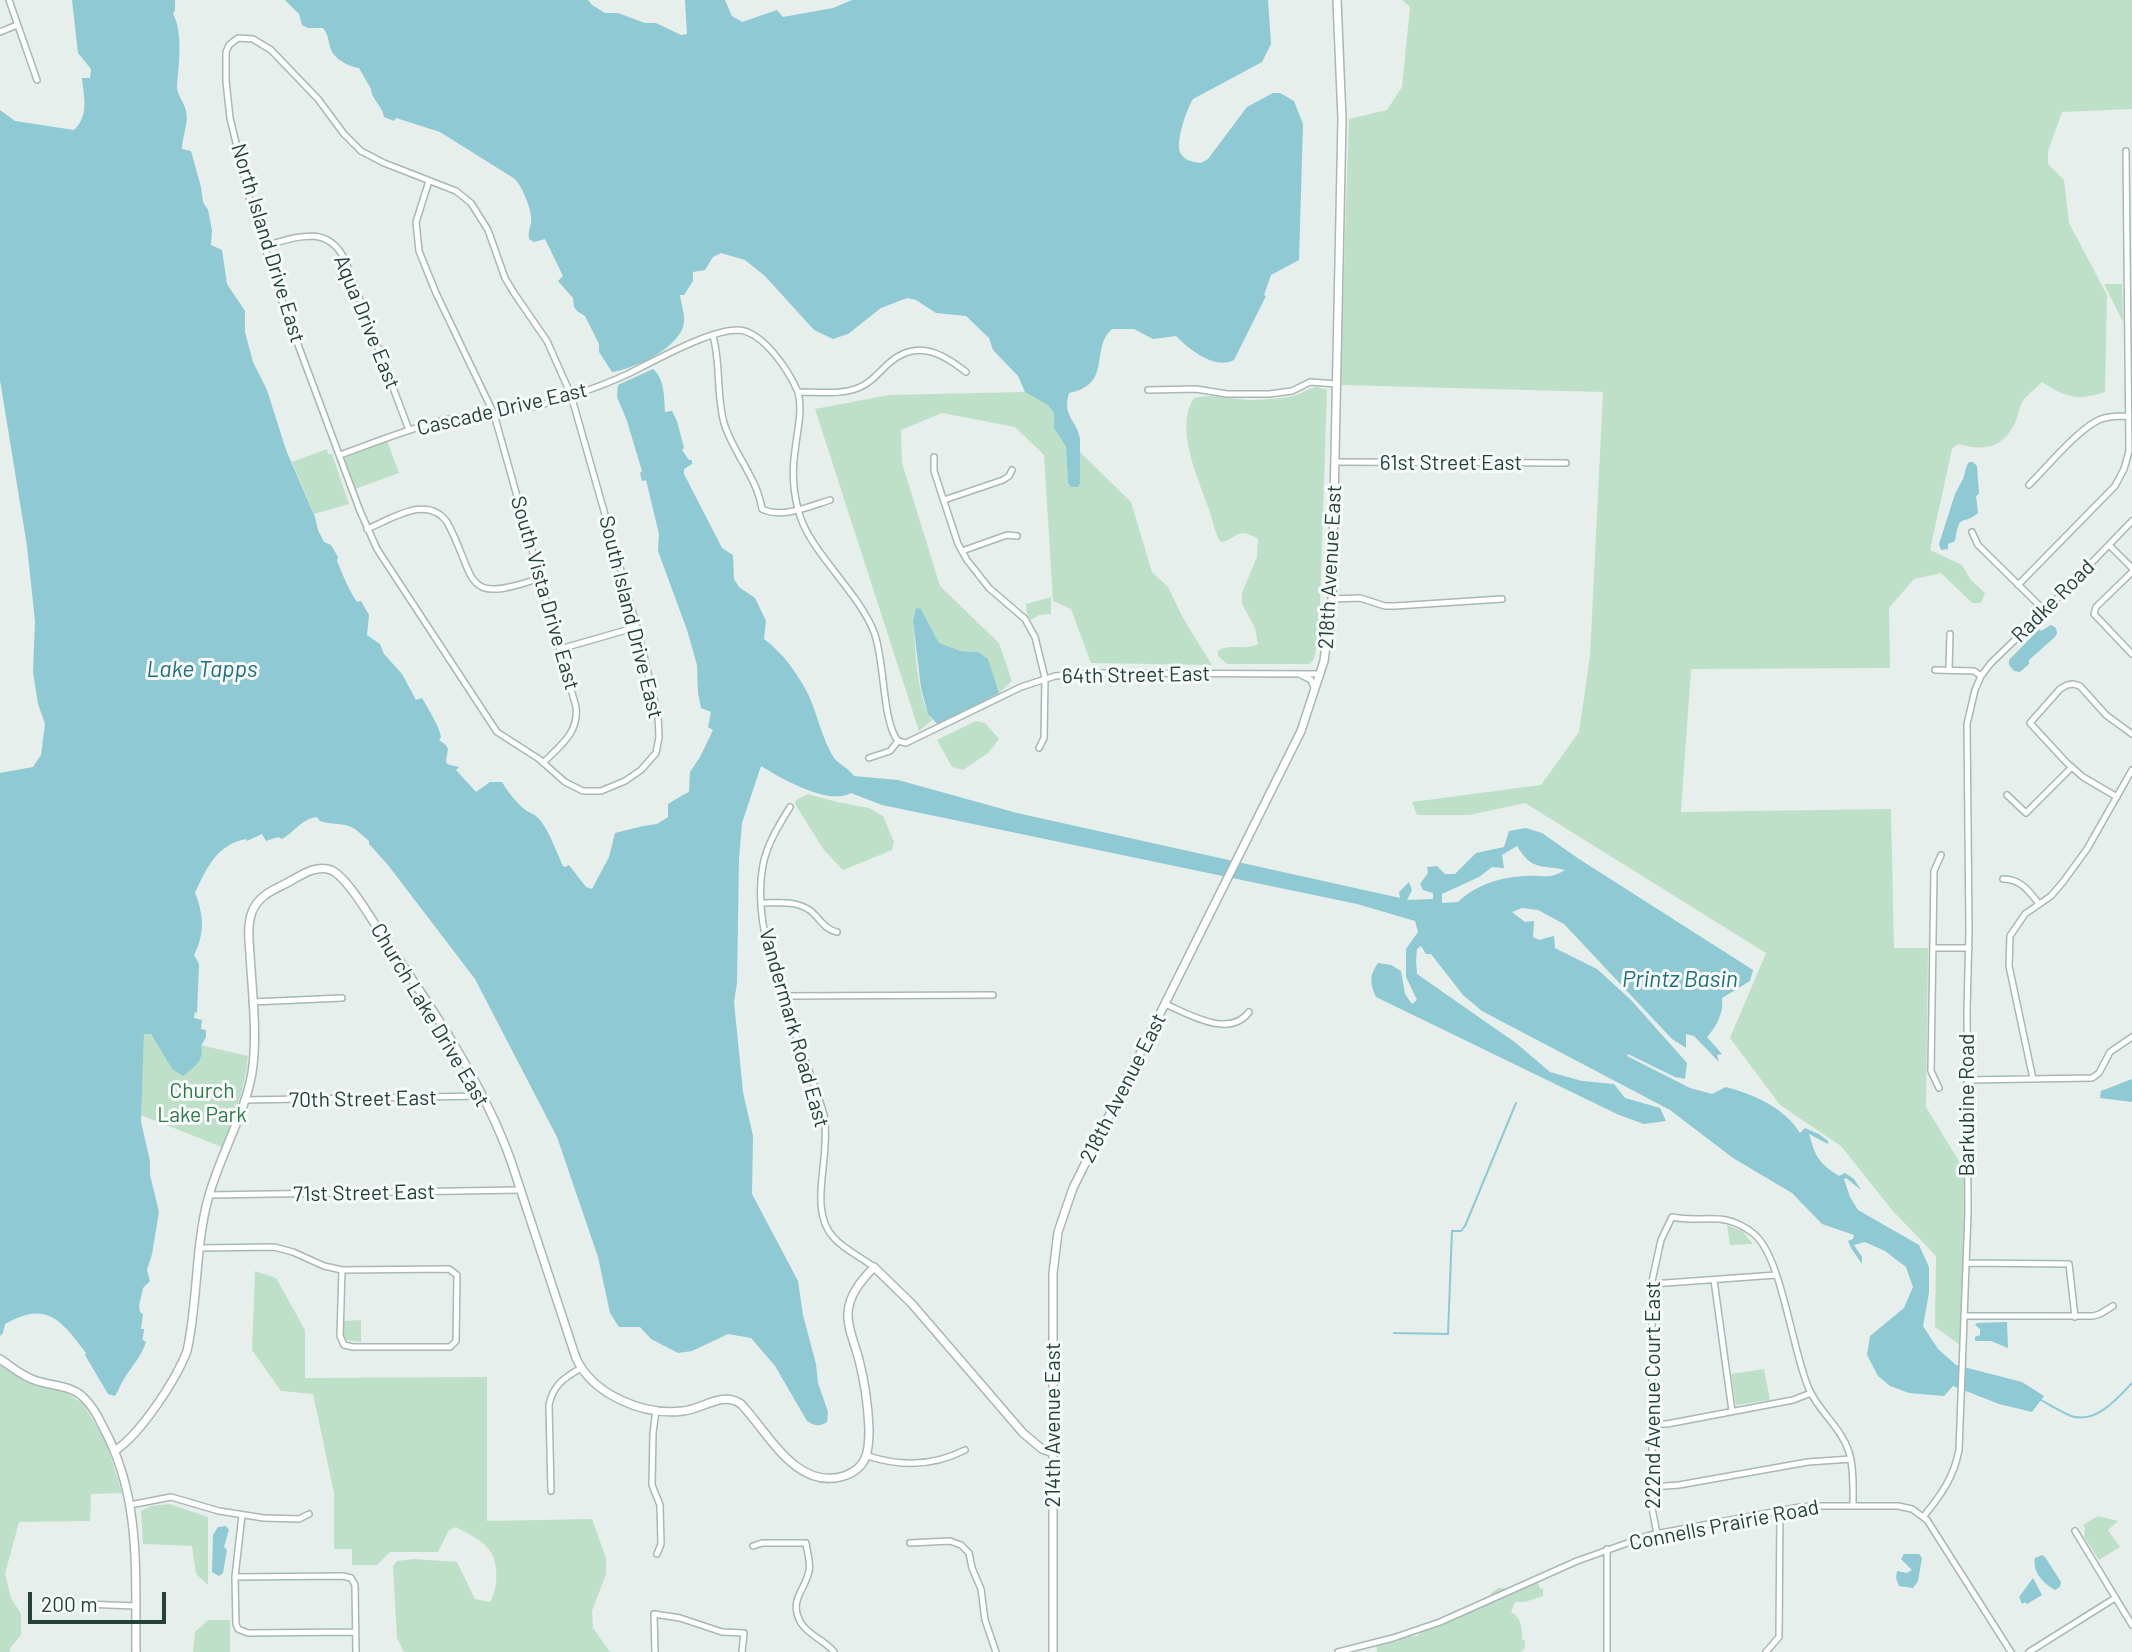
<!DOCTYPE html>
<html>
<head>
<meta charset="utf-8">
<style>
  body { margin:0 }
  #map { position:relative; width:2132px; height:1652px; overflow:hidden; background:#e6efeb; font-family:Barlow,sans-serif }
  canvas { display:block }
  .scale { position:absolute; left:28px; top:1592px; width:138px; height:32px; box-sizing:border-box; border:4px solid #24423a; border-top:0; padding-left:9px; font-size:21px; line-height:24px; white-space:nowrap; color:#24423a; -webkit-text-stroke:5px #f7fbf9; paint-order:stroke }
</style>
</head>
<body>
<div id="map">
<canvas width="2132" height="1652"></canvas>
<div class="scale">200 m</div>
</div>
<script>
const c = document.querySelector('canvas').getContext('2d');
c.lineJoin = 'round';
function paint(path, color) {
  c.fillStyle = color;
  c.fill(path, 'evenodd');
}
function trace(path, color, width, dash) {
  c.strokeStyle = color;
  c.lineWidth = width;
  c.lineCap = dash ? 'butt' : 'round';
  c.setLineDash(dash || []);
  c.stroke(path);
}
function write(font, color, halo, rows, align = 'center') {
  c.font = font + ' Barlow,sans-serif';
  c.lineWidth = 6;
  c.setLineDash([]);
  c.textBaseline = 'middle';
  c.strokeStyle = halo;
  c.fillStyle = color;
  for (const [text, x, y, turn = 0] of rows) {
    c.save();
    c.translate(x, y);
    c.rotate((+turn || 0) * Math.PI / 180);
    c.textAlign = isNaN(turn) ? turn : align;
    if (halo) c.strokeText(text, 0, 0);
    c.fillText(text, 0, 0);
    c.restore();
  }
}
paint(new Path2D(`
  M1402 0H2132V109L2062 112 2048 151V164L2064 180 2069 223 2107 295 2105 392C2077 401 2066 398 2042 382 2036 388 2027 395 2022 402 2019 408 2018 417 2015 423 2002 449 1983 451 1958 444L1952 449 1930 550 1962 565 1971 580 1985 593 1981 603H1972L1941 573 1914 579 1889 608 1890 668 1691 669 1681 812 1891 809 1894 948H1928L1926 1107 1965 1171 1963 1347 1935 1327 1936 1256 1892 1210 1841 1146 1780 1105 1730 1038 1766 953 1525 803 1469 815H1417L1412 802 1541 785 1579 732 1590 656 1603 392 1340 385 1349 119 1387 110 1402 87 1410 7Z
  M2104 284H2122L2123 322Z
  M1318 387 1327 390 1319 634 1314 659 1309 664H1227L1218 656V651C1230 643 1245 651 1258 644L1255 628 1242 604V593L1257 557 1258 539C1235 526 1239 539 1221 542 1214 533 1213 519 1208 507 1198 478 1174 427 1194 398 1213 393 1234 400 1254 400 1267 399 1281 399 1293 396 1302 394 1308 388 1318 387Z
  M1025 392 1049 405 1054 413V428L1066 447 1068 483H1080V452L1131 502 1152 572 1168 587 1183 618 1212 665 1091 663 1071 609 1053 601 1044 455 1015 427 942 413 901 430 902 463 940 586 999 643 1012 681 999 693 996 683 978 652 961 651 939 643 921 609 913 621C916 650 916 696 932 720L919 731 815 409 889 395Z
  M387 441 399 473 355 489 344 461 345 456Z
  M327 449 328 454H332L349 504 314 514 292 462Z
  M1051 597V614L1039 615 1031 620 1027 614 1026 604Z
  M976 721 985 723 999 739 988 753 963 770 952 767 937 740Z
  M808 794 837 802 869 808 883 816 894 842 892 850 843 870 824 850 795 804 796 800Z
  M144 1033 151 1034 172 1069 200 1045 248 1056C246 1088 233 1117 222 1147L141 1115Z
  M1727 1225 1742 1231 1753 1244 1730 1245Z
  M255 1271 276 1278 305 1330V1378L487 1377V1521L592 1519 606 1558V1574L592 1611 593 1628 610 1652H404L397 1638 393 1567 397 1561 414 1559 457 1562 475 1599 490 1602C496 1590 497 1583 496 1569 494 1544 475 1538 456 1527L449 1530 438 1552H390L377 1565H352V1549H334V1493L313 1394 281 1391 252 1350Z
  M361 1320V1342L346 1340 344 1337V1321Z
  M0 1365 34 1384 66 1392 83 1404 106 1441 122 1493 91 1494 90 1521 19 1522 5 1574 11 1598 21 1614V1635L10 1648V1652H0Z
  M1764 1369 1770 1400 1736 1405 1731 1374Z
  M169 1504 208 1517V1585L196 1574 192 1546 143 1544 141 1511 151 1506Z
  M2098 1516 2118 1521 2108 1530 2120 1547 2099 1560 2084 1537 2085 1528 2083 1525Z
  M1537 1581 1540 1588 1543 1589V1596L1525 1602H1515L1511 1612C1521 1617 1522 1627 1522 1639L1525 1641V1648L1521 1652H1377L1376 1644 1398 1641 1402 1636H1418L1420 1631 1428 1628 1433 1620H1446L1451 1612 1465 1615 1470 1610 1472 1604 1491 1599V1593L1498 1588 1522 1589 1527 1585Z
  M208 1620H230V1652H193L195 1632Z`), '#bfe0c8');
paint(new Path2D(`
  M72 0H175V10L173 14C183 31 179 65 177 85 176 94 184 101 186 111 189 124 182 136 182 149L191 151 201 187 203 202 208 210 212 230 211 245 222 250 227 284 245 311V332L253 362 267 390 286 450 315 517 318 530 324 542 331 545 338 557 337 561C343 575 348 589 357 602L361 601 369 615 367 635 380 644 384 654 402 674 416 700 422 698C429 711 438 723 441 737L439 740 446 745 448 749C446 765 442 763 459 767L456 770 476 792 490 782H502C507 791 518 805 527 811 530 813 534 814 537 817 547 825 557 853 563 866L565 867 569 865 586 887 592 889 609 857 615 833 643 826 657 824 668 817V804C675 800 682 795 689 792L690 772 700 757 713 730 708 727 711 712 701 708 698 693 697 665 687 630 658 551 659 534 646 480 642 481 640 473 642 471 627 421 617 397 618 385 653 369C665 379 664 398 665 412L672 411 677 421 684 448 682 450 689 460H692V464L684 469V474L722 548 733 555 734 579 739 587 755 598 766 621 764 639C784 654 798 674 809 696 818 716 822 739 834 758 838 763 848 768 854 776L898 780 1017 813 1400 898 1399 892 1409 882 1412 890 1407 900 1433 899V893L1423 890 1420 884 1428 873 1427 867 1437 866 1445 874H1455L1476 853 1504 847 1509 831 1526 828 1542 833 1579 859 1753 970 1750 981 1722 998C1724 1012 1717 1026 1707 1037L1722 1054 1717 1055 1719 1062 1694 1036 1686 1034V1048L1672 1039 1564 924 1538 910 1522 908 1512 912 1525 922 1534 921 1533 937 1539 940 1554 936 1555 948 1597 969 1631 1000 1687 1063 1685 1079 1675 1077 1628 1054 1627 1056 1690 1088 1712 1094 1726 1087C1753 1094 1785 1108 1800 1133L1805 1128 1819 1134 1828 1141V1144L1809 1134C1816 1158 1818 1162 1839 1176L1845 1173 1854 1179 1861 1190 1846 1178 1844 1179 1850 1197 1858 1210 1919 1245 1929 1267V1293L1923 1326 1938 1349 1956 1365 2022 1382 2044 1396 2032 1412 1999 1404 1953 1386 1944 1396 1909 1393 1890 1386 1878 1376 1867 1355 1870 1336 1904 1308 1913 1287 1906 1267 1885 1251 1865 1242 1854 1245 1862 1257V1264L1851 1248 1848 1241 1853 1239 1854 1235 1822 1224 1792 1193 1733 1158 1670 1110 1482 1011 1463 995 1431 954H1426L1421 946 1417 949 1416 960 1417 974 1516 1043 1550 1072 1582 1081 1614 1084 1625 1098 1660 1108 1666 1121 1644 1124 1619 1115 1376 997C1370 983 1369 976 1378 963L1391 965 1401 971 1405 994 1412 1004 1417 1000 1406 977V949L1418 932 1415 921 1357 904 882 805 851 793C828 806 781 778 761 766L742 823 739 859 737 983 734 1002 743 1092 753 1136 752 1194 798 1281 803 1315 816 1364 818 1383 828 1412 827 1422C819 1427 815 1426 807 1421L775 1366 751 1338 728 1334 692 1351 678 1353 651 1339 640 1327H619L610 1313 598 1257 557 1137 475 979 388 865 369 844V841C364 837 359 832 355 829 344 822 331 825 320 821L317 817C301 819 296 831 282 839L278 837 266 841 262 834 247 841 246 839C217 844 206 869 195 893 204 915 205 933 194 955L199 964 197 1013 195 1012 194 1018 202 1020 201 1029 206 1030V1037L201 1046C205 1060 193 1068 183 1076L172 1069 151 1034H144L141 1122 150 1161V1175L159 1212 152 1254 147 1270 150 1281 143 1288 139 1306 140 1312 143 1314 141 1329H144L143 1337 142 1339 146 1342C141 1357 131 1367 124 1379 120 1385 119 1390 115 1396L108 1394 85 1355 86 1353C61 1320 47 1300 5 1324L3 1333 0 1336V773L33 767 41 755 45 724 38 704 33 672 35 621 27 546 0 380V110L15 121 74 130C89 116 84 98 82 78H90L91 69 78 53ZM1517 846C1533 872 1541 864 1565 870 1549 880 1544 875 1526 876 1501 877 1477 884 1458 902L1442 903V894L1479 877 1492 867 1504 868 1502 855Z
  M285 0H588L592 5 605 13H618L645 23H656L681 35 687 34 685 0H725L732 16 742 22 777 10 783 17 833 8 852 0H1268L1271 44 1262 62 1193 99C1187 108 1174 145 1181 154 1185 161 1194 162 1201 163L1208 159 1247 107 1273 93H1280L1294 101 1303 124 1299 260 1271 275 1264 295 1266 296 1234 360C1214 370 1189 349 1176 336L1153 339 1134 329H1112C1093 345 1107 374 1085 387 1081 390 1074 392 1069 393 1062 417 1077 420 1080 439V483L1078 487H1071L1068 483 1066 447 1054 428V413L1048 405 1025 392 1018 376 993 350 989 338 966 316 936 313 916 300 907 298 881 308 848 334 833 339 814 330 765 276 745 260 721 253 713 257 705 270 693 272V281L684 295H680C681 303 685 315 684 323 680 348 634 369 612 372L599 352V344L585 316 577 311 574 307 573 298 558 281 563 276 545 239 534 242 529 239C528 232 530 229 531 222 533 212 522 186 515 179L440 132 396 118 394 121 384 117C383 106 371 99 371 89L359 68C349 67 335 59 331 50 328 42 329 35 323 28H308L302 25 299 14Z
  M1969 462H1973L1977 466 1979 494 1976 496 1978 513C1961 527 1960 511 1955 541L1948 544V549L1941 550 1939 544 1955 494 1963 479 1967 465Z
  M916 608 921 609 939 643 961 651 978 652 988 659 999 693 938 725 928 714 921 688 913 621Z
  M2051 625 2056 628 2057 633 2055 637 2029 660V664L2020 672 2014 671 2009 665V660L2039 629 2041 631Z
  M2132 1079V1102L2100 1098 2101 1091Z
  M2007 1322 2008 1348 1991 1341H1975V1337L1980 1335V1329L1975 1325 1977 1323Z
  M226 1526 229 1530 224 1547 227 1550 223 1573 219 1576 212 1572 213 1535 218 1527Z
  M1904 1554H1919L1922 1558 1918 1581 1913 1588 1899 1586 1896 1578 1897 1571 1907 1573 1912 1570 1901 1559Z
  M2042 1555 2045 1557 2061 1582 2060 1587 2055 1590C2044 1584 2032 1572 2035 1558Z
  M2033 1578 2042 1595 2027 1604 2025 1602 2022 1604 2019 1597Z`), '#8ec9d4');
trace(new Path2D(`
  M1394 1333 1448 1334 1452 1231H1461L1465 1226 1516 1103
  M2041 1400C2050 1405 2061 1412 2071 1416 2096 1424 2117 1399 2132 1383`), '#8ec9d4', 2);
const minor = new Path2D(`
  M9 0 37 80
  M0 32 17 25
  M238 38 253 39 271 50 318 99 344 134 361 151 384 163 456 191 471 203 488 230 505 278 514 293 547 341 571 395 637 627 658 715 659 737 656 753 641 770 625 781 601 791H583L565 782 539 759 497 732 377 549 360 511 284 307 250 201 230 118 226 81V52L229 45Z
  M429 181 416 222 419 251 436 293 494 414 576 707C579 733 560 746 543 763
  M264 246C295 238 327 223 345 260L409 430
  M713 336C721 364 716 394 724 423 733 453 757 477 762 509 782 519 810 506 830 500
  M1148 390 1196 389 1227 394H1269L1292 391 1310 382 1337 384
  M798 392C803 411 797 431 795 451 792 470 793 490 798 509 807 550 857 589 874 632 885 660 882 722 898 741
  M340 455C374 443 409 428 445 420 466 415 488 415 508 412 545 406 596 389 630 373 656 360 709 330 738 330 763 331 789 371 798 392 818 392 840 395 858 388 871 383 878 373 888 364 915 339 941 352 966 372
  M934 457V471L958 544 967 560 989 588 1025 619 1035 637 1045 678 1044 738 1039 748
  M1335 462 1566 463
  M2029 485C2047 467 2074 434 2095 422 2105 416 2117 416 2129 416
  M944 500 1003 480 1009 476 1012 470
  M367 529C392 519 427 494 447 522 478 579 460 606 540 578
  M1972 532 1978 545 2045 611
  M2109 545 2132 568
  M962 551 1007 535 1017 536
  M2132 572 2096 607 2094 614 2132 654
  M2018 585 2115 486 2124 469 2129 451 2126 151
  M1332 599 1360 598 1385 606H1395L1502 599
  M560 649 637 627
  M1949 669 1950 634
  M1935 670 1974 671 1981 676
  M1301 675 1311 680 1315 690
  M869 758 890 751 898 741 906 743 1021 687 1055 676 1090 673 1320 674
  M2007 795 2026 813 2072 767
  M2117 797 2083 777 2066 762 2030 723 2060 689 2067 685 2073 684 2080 686 2106 715 2132 734
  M790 807C779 825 767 844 763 865 748 941 803 1042 824 1115 825 1124 826 1134 825 1143 825 1172 811 1214 834 1238 845 1250 861 1257 874 1267
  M2003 879C2021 879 2029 891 2039 904
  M761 903C779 903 796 900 811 911 820 919 824 929 837 932
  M1933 948H1969
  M783 996 993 995
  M252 1002 342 998
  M1165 1004C1189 1014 1229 1039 1249 1012
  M2033 1079 2009 966 2010 936 2025 914 2051 896 2063 882 2087 849 2132 770
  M1967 1080 2092 1078 2099 1073 2110 1052 2132 1037
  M1939 1088 1931 1071 1934 871 1941 855
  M244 1100 482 1096
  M209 1195 520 1190
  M201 1248 274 1247 293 1252 324 1266 342 1270 449 1269 457 1275 456 1341 450 1347H353L344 1345 340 1336 342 1270
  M1967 1263 2069 1264 2075 1317
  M1714 1280 1732 1411
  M1652 1284 1776 1275
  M1965 1316H2093L2100 1314 2113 1306
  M656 1410 653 1433 652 1485 660 1505 661 1544 657 1554
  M1652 1424H1667L1793 1400 1811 1393
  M868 1456C902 1467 934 1466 965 1450
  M1652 1487 1679 1485 1808 1462 1851 1459
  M551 1491 549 1405C553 1385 564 1378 581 1368
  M130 1505 171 1497 219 1511 264 1518 299 1519 309 1514
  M242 1515 235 1577 236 1624 238 1629 248 1633 355 1632
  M1924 1516C1941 1495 1954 1477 1959 1450L1968 1213 1967 1010 1969 931 1967 724 1975 690 1981 676 1991 663 2045 611 2132 521
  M2075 1531 2132 1625
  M1657 1534 1652 1508V1281L1661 1240 1672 1217C1704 1224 1723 1209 1754 1234 1782 1257 1792 1351 1809 1389 1819 1412 1841 1427 1849 1452 1854 1469 1853 1488 1853 1505
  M910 1543 950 1541 961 1545 969 1553 972 1568 981 1589 985 1620 996 1652
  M753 1546 762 1543H806C807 1553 811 1561 809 1571 805 1591 788 1600 801 1623 809 1636 825 1640 834 1652
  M1607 1549V1652
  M235 1577 343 1576 351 1578 355 1585 356 1652
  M85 1604 135 1606
  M655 1652 654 1614 680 1618 722 1632 744 1633 742 1652
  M1338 1652 1393 1638 1440 1622 1577 1561 1650 1535 1800 1507 1818 1506H1898L1912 1509 1927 1520 2011 1652
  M1766 1652 1779 1637 1780 1511
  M2029 1652 2115 1598`);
const tertiary = new Path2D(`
  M0 1359C12 1367 23 1377 37 1381 53 1386 69 1385 82 1396 91 1404 98 1416 103 1427 142 1498 135 1574 136 1652
  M116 1450C141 1433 176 1380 187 1351 198 1302 195 1247 208 1199 219 1156 249 1107 253 1065 257 1029 252 990 250 954 249 940 247 925 252 912 258 896 273 890 287 883 300 876 316 864 331 870 347 877 370 917 380 932 428 1002 482 1080 511 1161L576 1358C593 1395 644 1416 683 1411 703 1409 722 1391 741 1404 768 1432 796 1491 844 1476 868 1468 869 1450 869 1429 868 1405 865 1383 859 1360 855 1344 847 1328 848 1313 849 1294 862 1280 874 1267L912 1304 1023 1433 1042 1449 1053 1453
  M1053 1652V1273L1058 1232 1073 1188 1301 731 1324 661 1332 599 1342 119 1337 0`);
trace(minor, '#a8b8b2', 8);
trace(tertiary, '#a8b8b2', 10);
trace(minor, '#fff', 5);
trace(tertiary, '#fff', 7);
write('21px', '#24423a', '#f7fbf9', [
  ["North Island Drive East",268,243,73],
  ["Aqua Drive East",367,322,68],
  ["Cascade Drive East",502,409,-13],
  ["61st Street East",1451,463],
  ["218th Avenue East",1330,567,-87],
  ["South Vista Drive East",545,593,74],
  ["Radke Road",2053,601,-45],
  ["South Island Drive East",631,617,76],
  ["64th Street East",1136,675,-1],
  ["Church Lake Drive East",430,1015,59],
  ["Vandermark Road East",794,1028,74],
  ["218th Avenue East",1123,1088,-63],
  ["70th Street East",363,1099,-1],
  ["Barkubine Road",1967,1105,-90],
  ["71st Street East",364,1193,-1],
  ["222nd Avenue Court East",1653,1395,-90],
  ["214th Avenue East",1053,1425,-90],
  ["Connells Prairie Road",1724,1525,-11]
]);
write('21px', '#2d7a4b', '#f7fbf9', [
  ["Church",202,1091],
  ["Lake Park",202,1115]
]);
write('italic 23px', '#1c6f80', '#f7fbf9', [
  ["Lake Tapps",202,669],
  ["Printz Basin",1680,979]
]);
</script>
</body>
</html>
